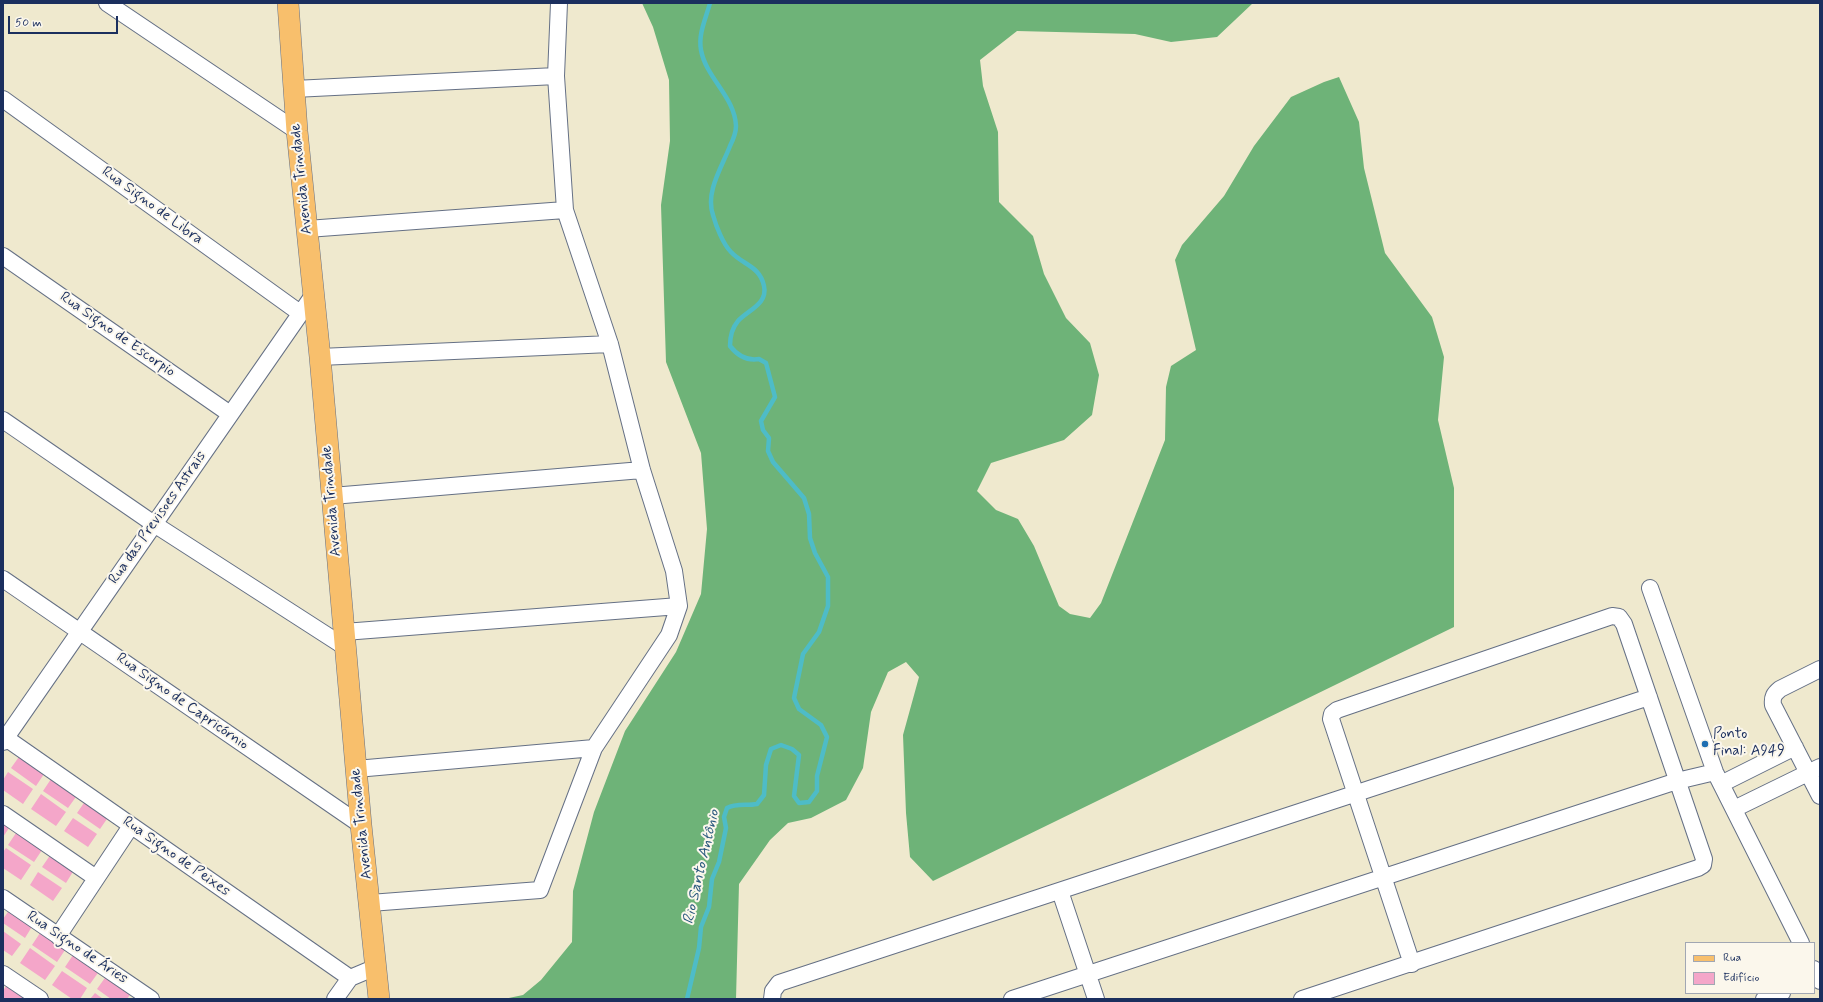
<!DOCTYPE html>
<html>
<head>
<meta charset="utf-8">
<style>
  body { margin:0 }
  #map { position:relative; width:1823px; height:1002px; overflow:hidden; background:#efe9ce; font-family:Mynerve,sans-serif }
  canvas { display:block }
  .frame { position:absolute; inset:0; border:4px solid #1b2f5e; pointer-events:none }
  .legend { position:absolute; left:1685px; top:942px; width:130px; height:52px; box-sizing:border-box; background:#fbf7ec; border:1px solid #a1a7b3; margin:0; padding:5px 7px; list-style:none; font-size:12px; color:#1b2f5e }
  .legend li { display:flex; align-items:center; gap:8px; height:20px }
  .legend b { width:20px; border:1px solid #a1a7b3 }
  .scale { position:absolute; left:8px; top:16px; width:110px; height:18px; box-sizing:border-box; border:2px solid #1b2f5e; border-top:0; padding-left:5px; font-size:12px; line-height:14px; white-space:nowrap; color:#1b2f5e; -webkit-text-stroke:3px #fbf7ec; paint-order:stroke }
</style>
</head>
<body>
<div id="map">
<canvas width="1823" height="1002"></canvas>
<div class="frame"></div>
<ul class="legend">
<li><b style="height:5px;background:#f8bf6c"></b>Rua</li>
<li><b style="height:11px;background:#f4a6c9"></b>Edifício</li>
</ul>
<div class="scale">50 m</div>
</div>
<script>
const c = document.querySelector('canvas').getContext('2d');
c.lineJoin = 'round';
function paint(path, color) {
  c.fillStyle = color;
  c.fill(path, 'evenodd');
}
function trace(path, color, width, dash) {
  c.strokeStyle = color;
  c.lineWidth = width;
  c.lineCap = dash ? 'butt' : 'round';
  c.setLineDash(dash || []);
  c.stroke(path);
}
function write(font, color, halo, rows, align = 'center') {
  c.font = font + ' Mynerve,sans-serif';
  c.lineWidth = 4;
  c.setLineDash([]);
  c.textBaseline = 'middle';
  c.strokeStyle = halo;
  c.fillStyle = color;
  for (const [text, x, y, turn = 0] of rows) {
    c.save();
    c.translate(x, y);
    c.rotate((+turn || 0) * Math.PI / 180);
    c.textAlign = isNaN(turn) ? turn : align;
    if (halo) c.strokeText(text, 0, 0);
    c.fillText(text, 0, 0);
    c.restore();
  }
}
paint(new Path2D(`
  M642 3H1253L1217 37 1171 42 1135 34 1017 31 980 60 983 86 998 132 999 202 1033 236 1044 274 1066 318 1090 343 1099 375 1092 415 1064 440 991 463 977 491 996 510 1018 519 1034 546 1059 606 1070 614 1090 618 1101 603 1165 440 1166 387 1171 366 1196 350 1175 260 1182 245 1224 196 1254 146 1291 97 1324 82 1339 77 1359 122 1364 168 1385 253 1432 317 1444 357 1438 420 1454 488V627L933 881 910 857 906 813 903 735 919 677 906 662 888 672 871 712 863 768 846 800 811 818 788 823 770 840 739 884 736 999H504L523 995 541 980 572 942 573 891 594 812 625 731 676 652 701 594 707 529 701 453 666 362 661 205 670 141 669 80 653 27Z`), '#6eb378');
trace(new Path2D(`
  M687 999 699 948 701 927 709 907 712 879 719 862 726 828 724 817 727 808C736 803 747 806 757 804L764 795 766 765 771 749 781 745 792 749 799 755 794 796 799 803 809 802 817 791V776L827 737 821 725 799 709 794 698 803 654 819 632 828 606V577L815 553 810 538 809 514 804 498 773 462 768 451 769 438 763 430 761 421 775 397 766 363 759 359C747 361 737 355 730 346 730 336 732 328 738 321 748 310 768 304 764 286 760 266 743 265 731 252 723 244 716 226 713 215 705 192 722 167 730 146 733 140 736 133 736 126 735 97 706 78 701 50 698 34 706 18 710 3`), '#4ebcc7', 4.5);
paint(new Path2D(`
  M21 754 46 771 36 786 11 768Z
  M8 772 33 789 23 804 3 790V780Z
  M53 776 78 794 68 808 43 791Z
  M41 794 66 812 56 826 31 809Z
  M86 800 109 816 100 829 77 813Z
  M73 818 97 834 88 847 64 831Z
  M3 819 11 825 3 837Z
  M18 830 44 847 34 862 8 845Z
  M6 848 31 865 21 880 3 868V852Z
  M51 854 74 870 66 883 42 867Z
  M38 872 62 888 53 901 30 885Z
  M10 909 33 925 25 938 3 923V919Z
  M42 930 67 947 57 962 32 945Z
  M3 931 21 944 12 956 3 950Z
  M30 948 55 966 45 980 20 963Z
  M75 952 100 970 90 984 65 967Z
  M62 971 87 988 80 999H72L52 985Z
  M107 975 132 992 127 999H111L97 989Z
  M9 981 35 999H4L3 991Z
  M95 993 103 999H90Z`), '#f4a6c9');
const minor = new Path2D(`
  M107 3 297 131
  M294 89 556 76
  M3 99 300 313
  M307 229 565 210
  M3 256 230 414
  M320 357 610 344
  M3 420 154 524 345 647
  M332 496 642 470
  M3 579 361 825
  M1650 588 1715 772 1801 943
  M344 632 679 606
  M1820 669 1780 689C1774 694 1772 697 1773 705L1820 796
  M3 736 350 978
  M3 742 314 294
  M356 769 594 748
  M1721 784 1795 747
  M1734 809 1820 767
  M3 814 96 878
  M1060 891 1096 999
  M3 898 151 999
  M370 903 540 890 594 748 669 635 679 606 674 571 642 470 610 344 565 210 556 76 559 3
  M58 936 131 826
  M1814 969 1820 981
  M3 974 40 999
  M335 999 350 978 376 967
  M772 999 773 991 779 983 1649 697
  M1012 999 1677 781 1715 772
  M1302 999 1698 868 1703 865 1704 859 1624 624 1619 617 1612 616 1337 710 1332 714 1331 719 1412 964
  M1764 999 1782 993`);
const major = new Path2D(`
  M288 3 297 131 320 357 361 825 379 999`);
trace(minor, '#657085', 18);
trace(major, '#657085', 22);
trace(minor, '#fff', 16);
trace(major, '#f8bf6c', 21);
for (const [x, y, r, color] of [
  [1705,744,4,"#1f6fb2"]
]) {
  const dot = new Path2D();
  dot.arc(x, y, r, 0, 2 * Math.PI);
  c.fillStyle = color;
  c.fill(dot);
  trace(dot, '#fbf7ec', 1.5);
}
write('15px', '#1b2f5e', '#fbf7ec', [
  ["Avenida Trindade",302,179,-96],
  ["Rua Signo de Libra",152,206,36],
  ["Rua Signo de Escorpio",117,335,35],
  ["Avenida Trindade",332,501,-95],
  ["Rua das Previsoes Astrais",158,518,-55],
  ["Rua Signo de Capricórnio",182,702,35],
  ["Avenida Trindade",362,824,-96],
  ["Rua Signo de Peixes",176,857,35],
  ["Rua Signo de Áries",77,948,34]
]);
write('15px', '#1b2f5e', '#fbf7ec', [
  ["Ponto",1713,735],
  ["Final: A949",1713,752]
], 'left');
write('italic 16px', '#2a597e', '#fbf7ec', [
  ["Rio Santo Antônio",702,867,-77]
]);
</script>
</body>
</html>
